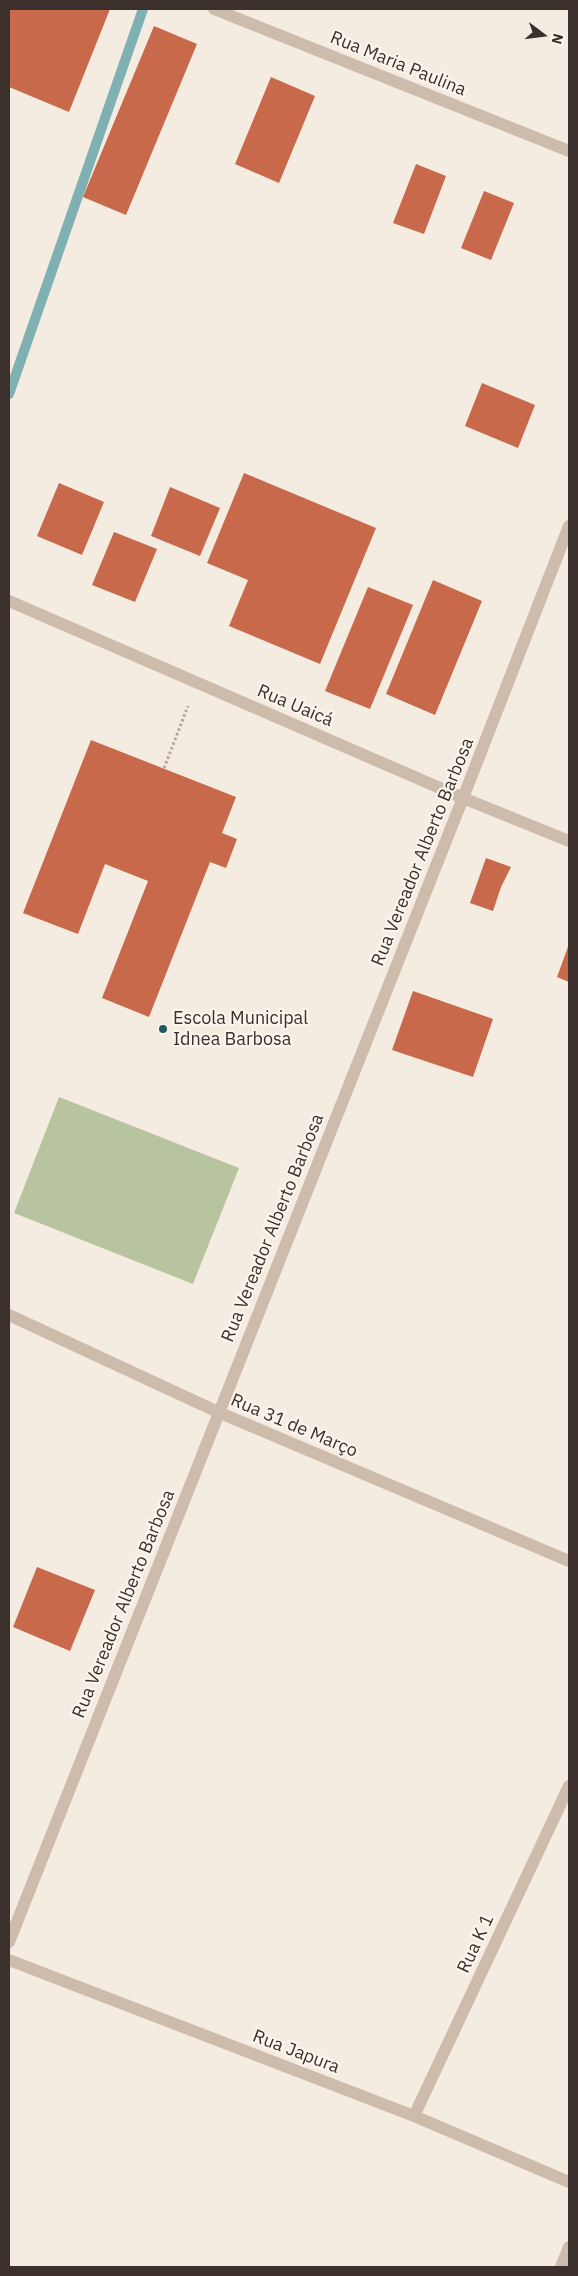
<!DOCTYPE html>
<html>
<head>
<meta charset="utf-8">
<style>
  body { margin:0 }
  #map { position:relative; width:578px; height:2276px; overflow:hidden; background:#f4ebe1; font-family:"IBM Plex Sans",sans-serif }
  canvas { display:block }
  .frame { position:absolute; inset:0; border:10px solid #3b302b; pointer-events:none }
  .north { position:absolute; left:518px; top:10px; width:50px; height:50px; -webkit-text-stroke:4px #fbf5ee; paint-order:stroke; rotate:105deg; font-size:14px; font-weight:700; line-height:20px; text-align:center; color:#3b302b }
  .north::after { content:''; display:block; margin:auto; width:18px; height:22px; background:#3b302b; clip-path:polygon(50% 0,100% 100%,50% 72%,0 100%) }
</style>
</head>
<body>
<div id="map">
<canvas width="578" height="2276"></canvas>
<div class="frame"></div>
<div class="north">N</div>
</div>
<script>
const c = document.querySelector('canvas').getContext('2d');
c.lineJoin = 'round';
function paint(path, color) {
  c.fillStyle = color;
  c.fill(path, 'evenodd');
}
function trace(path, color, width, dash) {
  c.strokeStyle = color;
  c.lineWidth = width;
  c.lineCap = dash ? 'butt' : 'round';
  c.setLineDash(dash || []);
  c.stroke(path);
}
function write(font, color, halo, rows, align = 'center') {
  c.font = font + ' "IBM Plex Sans",sans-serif';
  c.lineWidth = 4.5;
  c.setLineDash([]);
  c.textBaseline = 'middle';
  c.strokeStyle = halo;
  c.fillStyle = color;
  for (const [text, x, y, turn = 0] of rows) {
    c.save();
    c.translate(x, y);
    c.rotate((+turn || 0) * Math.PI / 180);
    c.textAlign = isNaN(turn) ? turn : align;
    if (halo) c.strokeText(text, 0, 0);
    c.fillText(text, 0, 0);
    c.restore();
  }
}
paint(new Path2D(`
  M59 1097 239 1168 193 1284 14 1213Z`), '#b8c4a0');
trace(new Path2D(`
  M9 394 143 9`), '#7fb0b2', 10);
paint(new Path2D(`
  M9 9H110L69 112 9 87Z
  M154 26 197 44 126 215 83 197Z
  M271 77 315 96 279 183 235 164Z
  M416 164 446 176 424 234 393 223Z
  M484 191 514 203 491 260 461 248Z
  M482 383 535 405 518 448 465 426Z
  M244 473 376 528 320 664 229 626 248 580 207 563Z
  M59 483 104 502 82 555 37 536Z
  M170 487 220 508 200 556 151 536Z
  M114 532 157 549 135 602 92 585Z
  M433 580 482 601 435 715 386 694Z
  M368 587 413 605 370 709 325 691Z
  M91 740 236 797 222 833 237 839 226 868 210 862 149 1017 102 998 148 881 105 864 78 934 23 913Z
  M486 858 511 867 501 887 493 911 470 903Z
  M569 944V982L557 977Z
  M413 991 493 1019 473 1077 392 1050Z
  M37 1567 95 1590 70 1651 13 1627Z`), '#c8694b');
trace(new Path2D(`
  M164 768 188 706`), '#b9a596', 3, [2.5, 2.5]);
trace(new Path2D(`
  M214 9 569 151
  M9 601 463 798 569 841
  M9 1315 218 1412 569 1561
  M9 1942 463 798 569 526
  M9 1960 414 2116 569 2182
  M414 2116 569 1786
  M561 2267 569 2247`), '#cdbbac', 12);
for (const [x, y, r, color] of [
  [163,1029,5,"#1f5a5e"]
]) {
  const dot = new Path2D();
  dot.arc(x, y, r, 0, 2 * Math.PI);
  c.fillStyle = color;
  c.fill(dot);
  trace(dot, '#fbf5ee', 2);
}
write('18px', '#3b302b', '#fbf5ee', [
  ["Rua Maria Paulina",398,64,22],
  ["Rua Uaicá",295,706,23],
  ["Rua Vereador Alberto Barbosa",423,852,-68],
  ["Rua Vereador Alberto Barbosa",273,1228,-68],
  ["Rua 31 de Março",294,1426,23],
  ["Rua Vereador Alberto Barbosa",124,1604,-68],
  ["Rua K 1",476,1944,-65],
  ["Rua Japura",296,2052,21]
]);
write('18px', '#3b302b', '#fbf5ee', [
  ["Escola Municipal",173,1019],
  ["Idnea Barbosa",173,1040]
], 'left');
</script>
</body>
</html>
